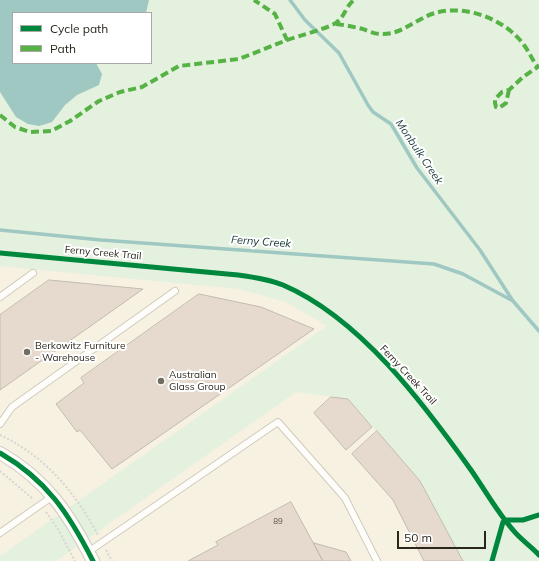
<!DOCTYPE html>
<html>
<head>
<meta charset="utf-8">
<style>
  body { margin:0 }
  #map { position:relative; width:539px; height:561px; overflow:hidden; background:#f6f1e0; font-family:Mulish,sans-serif }
  canvas { display:block }
  .legend { position:absolute; left:12px; top:12px; width:140px; height:52px; box-sizing:border-box; background:#fff; border:1px solid #a9a8a4; margin:0; padding:5px 7px; list-style:none; font-size:12px; color:#29261b }
  .legend li { display:flex; align-items:center; gap:8px; height:20px }
  .legend b { width:20px; border:1px solid #a9a8a4 }
  .scale { position:absolute; left:397px; top:531px; width:89px; height:18px; box-sizing:border-box; border:2px solid #29261b; border-top:0; padding-left:5px; font-size:12px; line-height:14px; white-space:nowrap; color:#29261b; -webkit-text-stroke:3px #fff; paint-order:stroke }
</style>
</head>
<body>
<div id="map">
<canvas width="539" height="561"></canvas>
<ul class="legend">
<li><b style="height:5px;background:#00873e"></b>Cycle path</li>
<li><b style="height:5px;background:#56b245"></b>Path</li>
</ul>
<div class="scale">50 m</div>
</div>
<script>
const c = document.querySelector('canvas').getContext('2d');
c.lineJoin = 'round';
function paint(path, color) {
  c.fillStyle = color;
  c.fill(path, 'evenodd');
}
function trace(path, color, width, dash) {
  c.strokeStyle = color;
  c.lineWidth = width;
  c.lineCap = dash ? 'butt' : 'round';
  c.setLineDash(dash || []);
  c.stroke(path);
}
function write(font, color, halo, rows, align = 'center') {
  c.font = font + ' Mulish,sans-serif';
  c.lineWidth = 4;
  c.setLineDash([]);
  c.textBaseline = 'middle';
  c.strokeStyle = halo;
  c.fillStyle = color;
  for (const [text, x, y, turn = 0] of rows) {
    c.save();
    c.translate(x, y);
    c.rotate((+turn || 0) * Math.PI / 180);
    c.textAlign = isNaN(turn) ? turn : align;
    if (halo) c.strokeText(text, 0, 0);
    c.fillText(text, 0, 0);
    c.restore();
  }
}
paint(new Path2D(`
  M0 0H539V561H463L420 481 348 399 296 392 56 561H0V556L327 326 286 302 239 289 0 266ZM13 13H151V63H13Z`), '#e3f1de');
paint(new Path2D(`
  M0 0H149L146 13H13V63H96L102 74 99 85 77 95 65 105 52 122 46 124 39 126 28 124 16 117 0 92Z`), '#9fc8c3');
trace(new Path2D(`
  M290 0 305 20 339 53 368 105 373 112 391 124 417 168 480 250 513 301 539 331
  M0 230 101 240 434 264 463 274 513 301`), '#9fc8c3', 3.5);
const building = new Path2D(`
  M49 280 143 289 0 390V315Z
  M199 294 261 307 314 329 112 469 80 430 77 432 56 404 84 383 81 378Z
  M331 397 348 399 372 427 346 450 314 413Z
  M377 431 420 481 463 561H424L393 500 352 454Z
  M291 502 323 561H188L218 545 216 542Z
  M314 543 346 552 351 561H323Z`);
paint(building, '#e6dacf');
trace(building, '#c2bbb0', 1);
const lane = new Path2D(`
  M0 297 33 273
  M0 424 12 407 175 291
  M0 533 53 496
  M88 552 278 422 345 498 377 561`);
const street = new Path2D(`
  M0 453C47 480 69 514 93 561`);
trace(lane, '#cfcbbe', 8);
trace(street, '#cfcbbe', 14);
trace(new Path2D(`
  M0 435C45 456 75 492 98 535
  M0 471 33 499
  M46 512 58 529 75 561
  M106 550 112 561`), '#d7d6d2', 2, [2, 2]);
trace(lane, '#fefdfa', 6);
trace(street, '#fefdfa', 12);
trace(new Path2D(`
  M336 24C345 25 354 27 363 29 368 31 375 34 381 34 397 35 409 25 423 18 455 0 503 16 524 45 530 53 533 62 539 68
  M287 40C298 36 330 28 337 22 345 16 346 6 354 0
  M509 90 506 103 499 108 496 107 495 103V99L502 92 509 90 523 77 539 66
  M0 115 15 127 30 132 51 131 70 121 99 101 120 92 142 87 179 66 239 59 287 40 275 14 254 0`), '#56b245', 4, [8, 4]);
trace(new Path2D(`
  M0 253 238 275C253 277 268 279 283 285 360 318 424 404 471 470 485 490 497 512 513 530 520 539 531 546 539 555
  M0 453C47 480 69 514 93 561
  M492 561 503 522 505 520H523L539 515`), '#00873e', 5);
for (const [x, y, r, color] of [
  [27,352,4,"#716d60"],
  [161,381,4,"#716d60"]
]) {
  const dot = new Path2D();
  dot.arc(x, y, r, 0, 2 * Math.PI);
  c.fillStyle = color;
  c.fill(dot);
  trace(dot, '#fff', 1.5);
}
write('8px', '#5a554a', null, [
  ["89",278,522]
]);
write('10px', '#29261b', '#fff', [
  ["Ferny Creek Trail",103,253,5],
  ["Ferny Creek Trail",408,375,47]
]);
write('10px', '#29261b', '#fff', [
  ["Berkowitz Furniture",35,346],
  ["- Warehouse",35,358],
  ["Australian",169,375],
  ["Glass Group",169,387]
], 'left');
write('italic 11px', '#173737', '#fff', [
  ["Monbulk Creek",419,152,56],
  ["Ferny Creek",261,242,4]
]);
</script>
</body>
</html>
